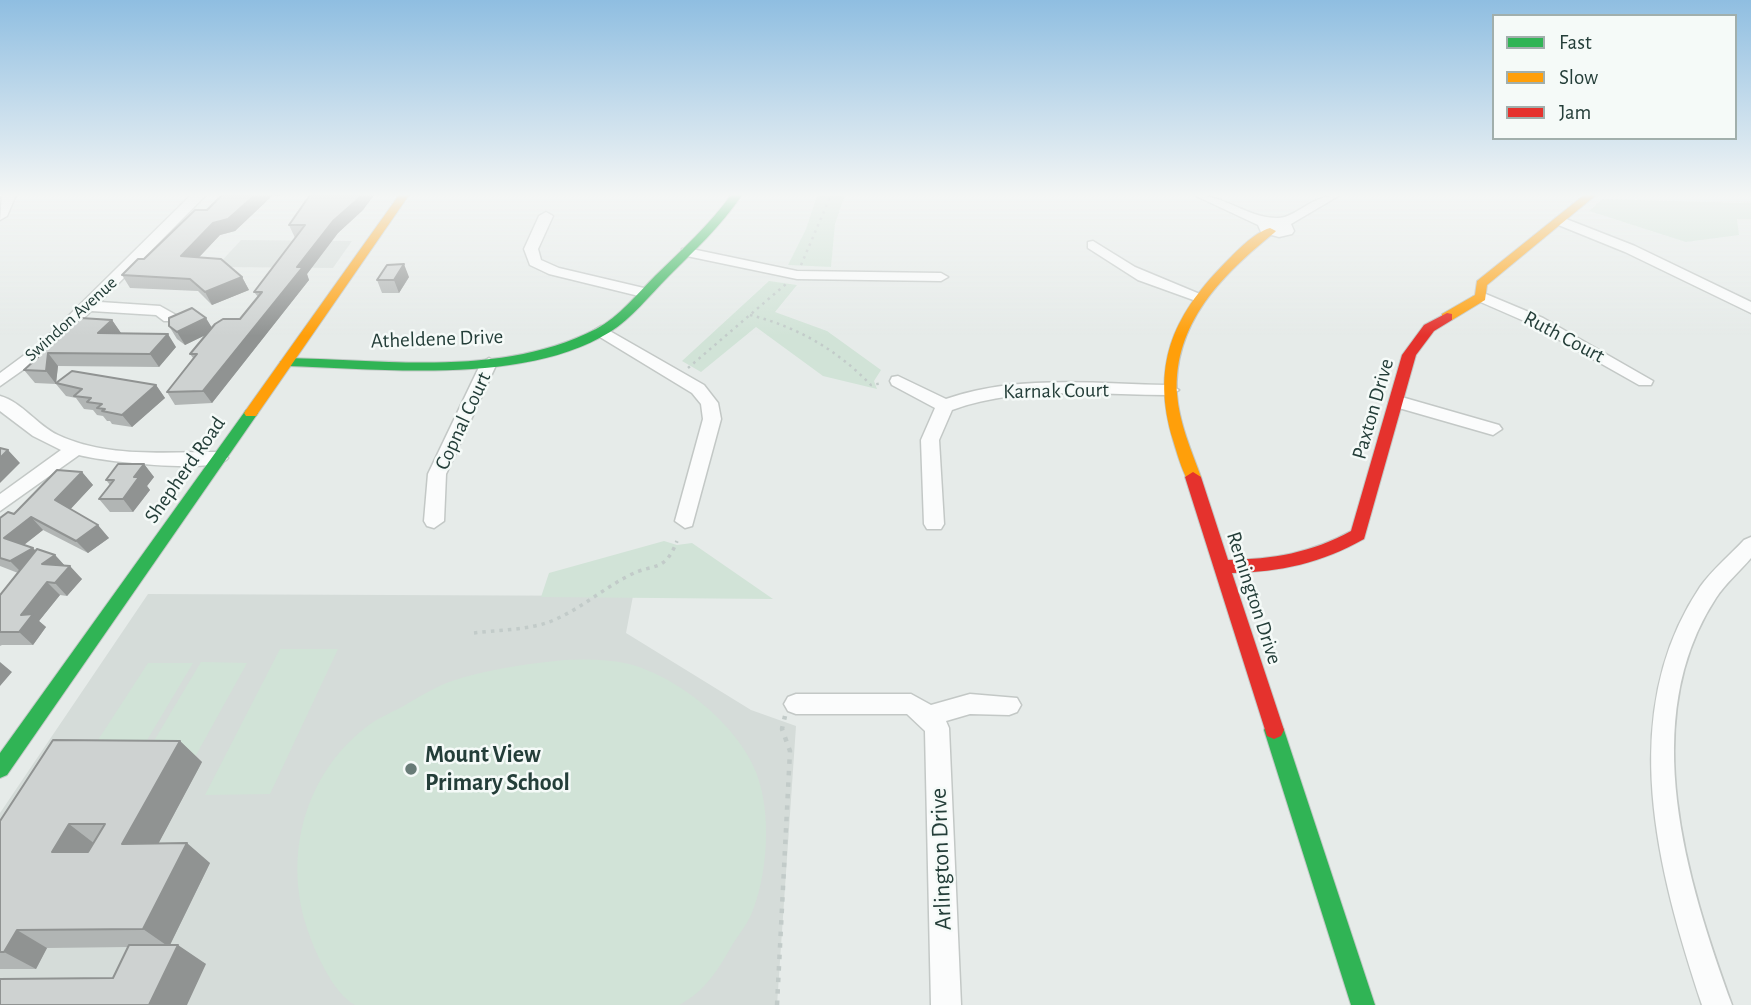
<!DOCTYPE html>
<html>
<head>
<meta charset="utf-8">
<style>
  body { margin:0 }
  #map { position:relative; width:1751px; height:1005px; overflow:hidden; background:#e6ebe9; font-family:"Alegreya Sans",sans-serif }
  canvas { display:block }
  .legend { position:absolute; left:1492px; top:14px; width:245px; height:126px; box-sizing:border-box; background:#f5faf8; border:2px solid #a1afac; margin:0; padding:9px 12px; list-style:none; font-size:21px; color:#243e39 }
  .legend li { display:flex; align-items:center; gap:14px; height:35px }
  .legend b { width:35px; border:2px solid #a1afac }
</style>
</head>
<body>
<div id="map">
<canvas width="1751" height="1005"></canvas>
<ul class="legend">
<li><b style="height:9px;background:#30b455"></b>Fast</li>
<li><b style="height:9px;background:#ff9f0a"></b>Slow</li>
<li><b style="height:9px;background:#e5322d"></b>Jam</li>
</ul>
</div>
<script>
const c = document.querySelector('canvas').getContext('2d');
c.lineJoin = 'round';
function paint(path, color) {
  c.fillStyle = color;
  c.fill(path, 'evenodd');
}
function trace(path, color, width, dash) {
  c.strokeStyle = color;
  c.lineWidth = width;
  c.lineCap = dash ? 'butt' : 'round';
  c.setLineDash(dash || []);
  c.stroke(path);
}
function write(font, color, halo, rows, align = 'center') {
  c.font = font + ' "Alegreya Sans",sans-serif';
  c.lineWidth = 5;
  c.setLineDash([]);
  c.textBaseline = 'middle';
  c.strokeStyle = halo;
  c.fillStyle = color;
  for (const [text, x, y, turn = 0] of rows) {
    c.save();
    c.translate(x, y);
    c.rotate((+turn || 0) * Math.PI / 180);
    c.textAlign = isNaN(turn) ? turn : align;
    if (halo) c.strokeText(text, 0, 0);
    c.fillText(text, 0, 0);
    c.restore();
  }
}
paint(new Path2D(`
  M241 240 352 241 333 268 216 267Z
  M148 594 633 596 626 633 751 710 796 726 777 1005H0V813Z`), '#d5dcd9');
paint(new Path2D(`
  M817 195H845L835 224 831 267 788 265 806 229Z
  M1602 199 1751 203V219H1737L1739 235 1686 242 1589 211Z
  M769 281 797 285 775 312 827 331 881 370 874 381 877 389 823 376 756 327 701 372 682 361Z
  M664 541 677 545 692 543 773 599 541 597 549 573Z
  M280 649H338L270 794 205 795Z
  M565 660C586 659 608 659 629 664 678 677 737 724 756 772 772 813 768 875 751 915 747 924 740 933 734 942 719 968 706 991 679 1005H355C333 994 313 948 306 925 284 854 305 775 365 728 376 719 390 713 402 707 417 698 433 688 449 682 486 669 526 664 565 660Z
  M201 662 247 663 195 757 145 756Z
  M148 663H193L137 757H87Z`), '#d1e3d7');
const street = new Path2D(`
  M2 195H16L7 216 0 220Z
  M191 195H206L100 302 160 306 176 315V321H164L156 315 91 311 54 348 0 386V373L42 342Z
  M1194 195C1225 195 1249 219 1279 218 1297 217 1311 195 1340 195L1291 224 1294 231 1292 234 1279 237 1261 232 1258 225Z
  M546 212 553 216 538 249 541 260 559 268 648 289V295L643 297 549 274 530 265 524 249 539 216Z
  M1561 217 1635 246 1751 302V313L1625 252 1556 224V218Z
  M1093 241 1135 267 1207 297 1199 302 1138 280 1088 248V242Z
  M687 248 797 271 941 273 948 277 941 281 797 279 682 255V249Z
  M1481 292 1543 318 1653 381 1651 385H1639L1531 324 1476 300 1473 297Z
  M601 326 704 385 718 403 721 419 692 526 685 528 675 521 703 419 701 404 692 393 595 334 593 331Z
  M489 358 497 363 446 474 444 521 434 528 427 526 424 521 428 474 481 363Z
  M898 376 946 399C1017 374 1096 384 1170 385L1179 390 1170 395C1098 395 1020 385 952 410L939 440 944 524 941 529H927L924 524 921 440 935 408 892 385 890 381 892 377Z
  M0 396C22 402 38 426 58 435 107 458 167 452 219 452L228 458C217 475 100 461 79 455L0 511V494L61 450 33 436 0 411Z
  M1398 396 1499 425 1502 429 1493 435 1392 406 1389 402Z
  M1751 537V558C1740 571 1725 584 1716 598 1636 720 1687 881 1732 1005H1702C1658 872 1615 714 1700 587 1712 570 1730 555 1744 540Z
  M796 694H911L931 705 970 694 1017 698 1021 705 1017 712 1009 715 970 714 946 721 949 728 961 1005H931L925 731 907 714H796L788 711 784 704 788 697Z`);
const fast = new Path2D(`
  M731 195H742C721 226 694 251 668 277 649 296 632 318 610 332 525 385 384 369 287 366L280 362 287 358C388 360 503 377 596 329 619 317 637 294 655 276 682 250 709 225 731 195Z
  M251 408 258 413 256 416 7 775 0 778V753L246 410Z
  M1274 721 1281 724 1284 730 1375 1005H1351L1264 730 1267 724Z`);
const slow = new Path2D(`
  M399 195H409L256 416H246L244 413 246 410Z
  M1584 195H1596L1487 285 1485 300 1452 320H1442V314L1475 295 1477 281Z
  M1270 228 1276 231 1274 233C1223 274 1173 323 1177 394 1179 422 1191 450 1201 477L1198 481H1188C1181 468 1177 453 1173 440 1151 367 1172 317 1224 264 1236 252 1253 233 1270 228Z`);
const jam = new Path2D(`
  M1447 313 1452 314V320L1434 331 1416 355 1364 539C1322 563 1280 572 1232 573L1284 730 1281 736 1274 739 1267 736 1185 477 1193 472 1201 477 1228 560C1273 559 1311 553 1351 531L1402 355 1424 325Z`);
trace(street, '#c3c8c6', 3);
trace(fast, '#c2c8c6', 2);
trace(slow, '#c2c8c6', 2);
trace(jam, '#c2c8c6', 2);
trace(new Path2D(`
  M801 265 831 195
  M750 315C798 327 837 350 871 385L883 383
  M688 368 786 284`), '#c2cbc9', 2.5, [2.5, 4.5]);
trace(new Path2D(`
  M474 633C498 630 527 630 549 622 578 611 601 590 628 576 654 562 664 574 677 541`), '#c2cbc9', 3.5, [3.5, 5]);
trace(new Path2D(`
  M777 1005 790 751 782 729 785 716`), '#c2cbc9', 4.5, [4.5, 7]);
paint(street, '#fbfcfc');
paint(fast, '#30b455');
paint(slow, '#ff9f0a');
paint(jam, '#e5322d');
paint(new Path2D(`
  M222 195H291L272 196 235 231 220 235 199 257 242 277 249 290 212 305 198 291 130 288 122 275 207 210Z
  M310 195H374L363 210 338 233 307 274 309 280 212 403 175 405 167 392 193 358 190 354 207 334 185 345 177 339 169 326 212 328 240 319 258 297 254 292 295 238 289 225Z
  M409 277 399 293H382L377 280Z
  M81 318 112 320 121 333 176 347 159 367 58 366 56 382 156 385 165 398 132 427 112 424 110 421H107L103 416 97 415 93 410 84 409 76 398 66 396 56 384 35 383 24 370Z
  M144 464 154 477 147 486 150 490 133 512H110L99 499 110 485 106 480Z
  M82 472 93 485 70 509 109 538 88 553 43 530 24 545 33 548 36 551 55 555 65 566 82 579 67 596 60 595 39 621 46 627 33 645H2L0 646V595L18 573 0 566V518L14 514Z
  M180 741 202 762 158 844 210 863 170 945 206 964 113 978 128 947 47 948 36 969H0V821Z`), '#b1b5b4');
paint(new Path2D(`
  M255 195H272V196L235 231 220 235 189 268 181 256 213 223Z
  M361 195H374L363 210 338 233 307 274 309 280 212 403 203 391 297 267 333 221Z
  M404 264 409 277 399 293 394 280Z
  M242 277 249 290 212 305 205 292Z
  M206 318 214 331 185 345 177 332Z
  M112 320 121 333 107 346 98 333Z
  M168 334 176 347 159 367 150 354Z
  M48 353 58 366 56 384 46 371Z
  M156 385 165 398 132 427 122 415Z
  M8 450 20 463 0 483V458Z
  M144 464 154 477 147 486 150 490 133 512 123 499 134 477Z
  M82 472 93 485 67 513 55 500Z
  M31 517 43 530 16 551 4 538Z
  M98 525 109 538 88 553 76 541Z
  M33 548 45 561 23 574 10 561Z
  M55 555 67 568 42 564Z
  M70 566 82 579 67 596 55 583Z
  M47 582 60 595 39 621 46 627 33 645 19 632 21 615Z
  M0 662 12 672 0 686Z
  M180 741 202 762 148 863 122 844Z
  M69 824 95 844 80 871 52 852Z
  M187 843 210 863 169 947 143 929Z
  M17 930 47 948 36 969 4 952Z
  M178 945 206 964 187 1005H149Z`), '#909392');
const building = new Path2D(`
  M222 195H255L228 219 213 223 181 256 221 259 242 277 205 292 190 279 122 275 138 259H144L195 210H207Z
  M310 195H361L358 199 333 221 297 267H303L203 391 167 392 197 354H190L215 324 223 319H240L262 292H254L305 225H289Z
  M404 264 394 280H377L387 265Z
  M192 308 206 318 177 332 169 326V318Z
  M81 318 112 320 98 333 168 334 150 354 48 353 46 371 24 370Z
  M72 371 156 385 122 415 102 411 105 409 97 408 102 404 87 402 91 398 74 396 82 389 56 383Z
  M0 448 8 450 0 458Z
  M118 464H144L134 477H139L123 499H99L114 480H106Z
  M57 470 82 472 55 500 98 525 76 541 31 517 4 538 33 548 10 561 0 558V518L8 512 14 514Z
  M37 549 55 555 42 564 70 566 55 583 47 582 21 615 33 614 19 632H0V595Z
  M53 740 180 741 122 844 187 843 143 929 17 930 4 952H0V821ZM69 824H105L88 852H52Z
  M129 945H178L149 1005H0V979L113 978Z`);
paint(building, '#ced2d1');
trace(building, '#909392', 2);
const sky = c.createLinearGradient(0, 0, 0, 336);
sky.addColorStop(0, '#8fbee1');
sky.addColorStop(0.58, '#f4f6f5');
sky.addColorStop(1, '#f4f6f500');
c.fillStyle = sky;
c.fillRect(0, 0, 1751, 336);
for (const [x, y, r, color] of [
  [411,769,7,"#687b77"]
]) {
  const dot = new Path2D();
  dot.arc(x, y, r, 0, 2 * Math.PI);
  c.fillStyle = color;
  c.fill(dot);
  trace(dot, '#f5faf8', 2.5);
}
write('18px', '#243e39', '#f5faf8', [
  ["Swindon Avenue",71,319,-42]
]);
write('21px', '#243e39', '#f5faf8', [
  ["Ruth Court",1564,337,28],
  ["Atheldene Drive",437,339,-2],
  ["Karnak Court",1056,391,-1],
  ["Paxton Drive",1373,409,-74],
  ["Copnal Court",463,421,-65],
  ["Shepherd Road",185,470,-55],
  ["Remington Drive",1254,598,72]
]);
write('bold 24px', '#243e39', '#f5faf8', [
  ["Mount View",425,755],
  ["Primary School",425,783]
], 'left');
write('24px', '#243e39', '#f5faf8', [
  ["Arlington Drive",941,859,-92]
]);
</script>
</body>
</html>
